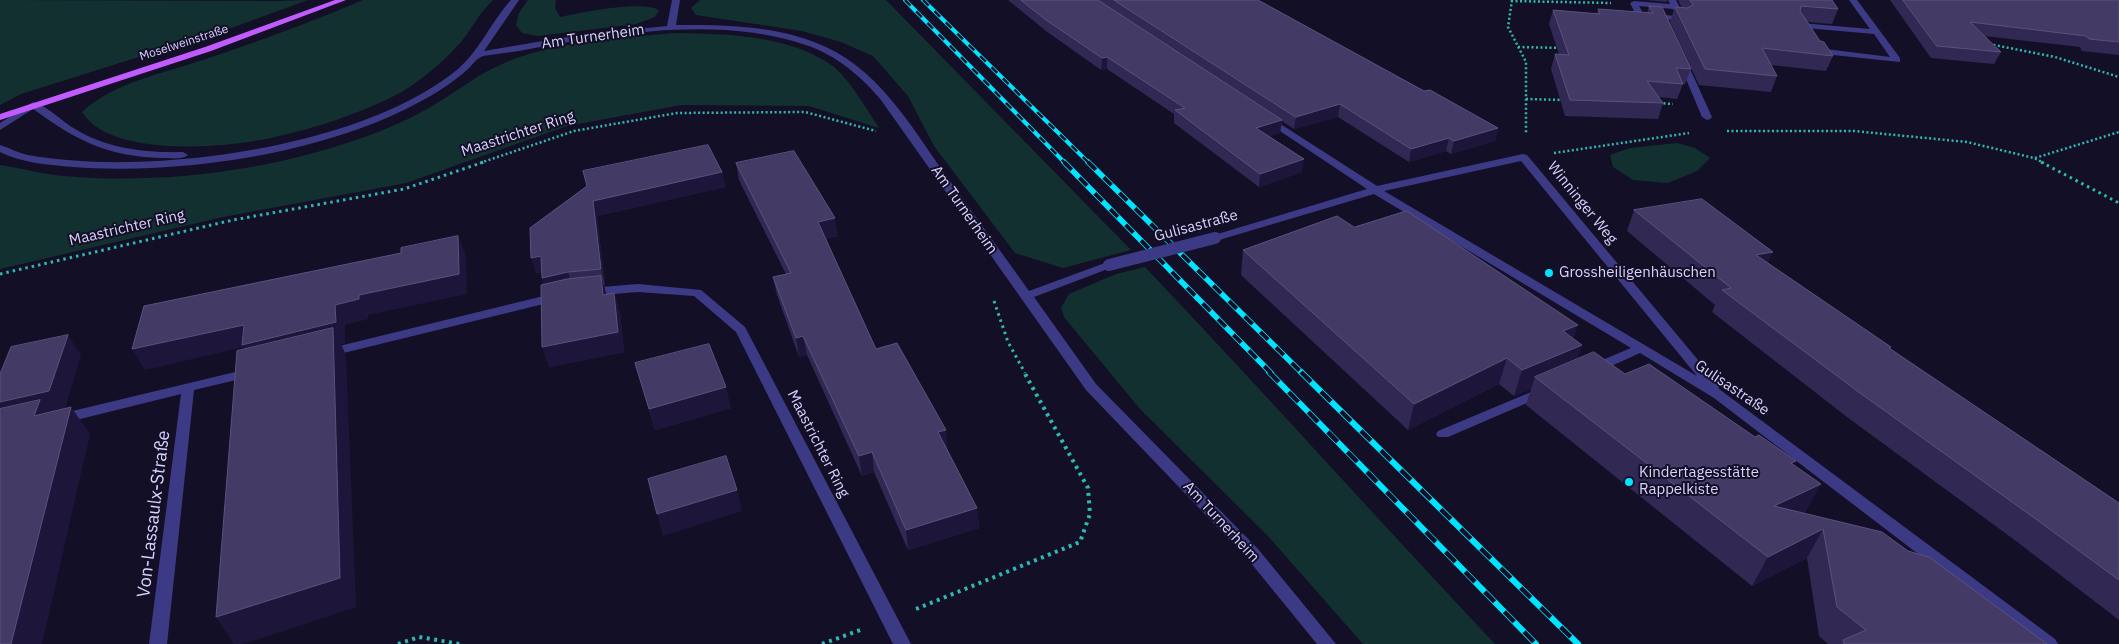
<!DOCTYPE html>
<html>
<head>
<meta charset="utf-8">
<style>
  body { margin:0 }
  canvas { display:block; background:#130f26 }
</style>
</head>
<body>
<canvas width="2119" height="644"></canvas>
<script>
const c = document.querySelector('canvas').getContext('2d');
c.lineJoin = 'round';
function paint(path, color) {
  c.fillStyle = color;
  c.fill(path, 'evenodd');
}
function trace(path, color, width, dash) {
  c.strokeStyle = color;
  c.lineWidth = width;
  c.lineCap = dash ? 'butt' : 'round';
  c.setLineDash(dash || []);
  c.stroke(path);
}
function write(font, color, halo, rows, align = 'center') {
  c.font = font + ' "IBM Plex Sans",sans-serif';
  c.lineWidth = 4;
  c.setLineDash([]);
  c.textBaseline = 'middle';
  c.strokeStyle = halo;
  c.fillStyle = color;
  for (const [text, x, y, turn = 0] of rows) {
    c.save();
    c.translate(x, y);
    c.rotate((+turn || 0) * Math.PI / 180);
    c.textAlign = isNaN(turn) ? turn : align;
    if (halo) c.strokeText(text, 0, 0);
    c.fillText(text, 0, 0);
    c.restore();
  }
}
paint(new Path2D(`
  M0 0 275 1 308 0 234 27 21 94 0 105Z
  M363 0H493C480 12 472 28 461 42 445 60 421 81 400 93 360 114 315 128 271 138 224 148 110 158 82 112 114 82 165 73 206 59 259 41 312 22 363 0Z
  M528 0H556L555 8 560 17C583 12 642 0 659 10L655 17 636 24 538 36 522 33 516 25 519 13Z
  M700 0H886L1131 250 1063 268 1015 253 934 146 908 96 873 56 841 42 802 31 696 15 691 8Z
  M677 33C727 34 787 35 830 64 847 75 868 111 879 128L809 106 681 105 567 126 406 183 223 217 0 269V165C21 168 42 174 63 176 166 185 276 170 373 134 393 126 416 116 434 105 457 91 477 75 502 64 550 42 625 37 677 33Z
  M1677 143 1695 148 1710 158 1697 171 1668 183 1633 180 1613 167 1610 155 1630 148Z
  M1145 267C1263 391 1377 519 1495 644H1363L1268 536 1140 409 1064 317 1061 308 1069 294 1116 274Z`), '#12302f');
trace(new Path2D(`
  M1512 0 1508 27 1526 62V134
  M1511 1 1611 3
  M1989 44 2055 57 2119 77
  M1518 47 1562 48
  M1526 99 1563 100
  M1659 103 1673 104
  M1727 131H1854L1967 142 2034 158 2044 163
  M1554 153 1689 133
  M2035 158 2119 132
  M480 163 574 131 677 113 805 112 876 131`), '#2fb8b0', 2.5, [2, 2.5]);
trace(new Path2D(`
  M2041 162 2119 203
  M0 274 233 220 404 189 484 162
  M994 301 1008 342 1025 373`), '#2fb8b0', 3, [2.5, 4]);
trace(new Path2D(`
  M916 609 1080 542 1090 514 1088 488 1024 372
  M398 644 419 637 460 644
  M822 644 863 629`), '#2fb8b0', 4, [3, 4.5]);
paint(new Path2D(`
  M511 0H519L484 51 578 35 667 26 672 0H680L676 25C722 25 770 25 814 42 877 65 910 125 947 177 974 215 1002 253 1029 291L1105 263H1113L1115 265 1113 267 1034 297 1096 384 1258 549 1336 644H1317L1246 557 1086 390 881 100C861 76 836 55 806 45 718 15 609 34 519 51 507 53 494 54 483 56 477 58 473 64 469 68 451 85 428 98 406 109 312 155 177 175 73 167 49 165 22 163 0 152V145C10 148 18 153 28 155 148 177 363 148 458 69 480 50 491 22 511 0Z
  M1668 0H1676L1686 19 1685 21 1637 17 1630 3 1634 1 1670 4ZM1639 6 1673 9 1676 16 1643 13Z
  M1849 0H1857L1900 58V62L1814 53 1813 51 1817 48 1890 57 1874 34 1806 28 1807 30 1803 33 1800 32 1796 25 1800 23 1870 29Z
  M1679 58 1686 60 1712 117 1710 119 1707 120 1702 117 1678 60Z
  M33 102C48 106 61 121 75 129 108 149 146 153 183 152L188 155C182 160 170 158 162 158 105 156 78 141 33 109L0 130V123Z
  M1268 116 1377 186 1523 154 1527 155 1718 384 1719 389 2055 639 2058 644H2036L1714 398 1640 353 1598 372H1588L1586 369 1588 366 1631 348 1374 194 1219 240H1211L1209 238 1211 236 1367 189 1265 121V117ZM1521 161 1697 376 1384 191Z
  M638 284 701 290 745 327 911 644H893L736 332 694 296 638 292 590 296 584 292 590 288Z
  M556 293 562 297 560 300 327 357 321 353 327 349Z
  M252 368 257 369 259 372 257 375 194 390 167 644H149L181 394 60 424 55 422 53 419 55 416 60 414Z
  M1543 387 1548 388 1550 391 1548 394 1448 437H1438L1436 434 1438 431Z`), '#3d3a85');
paint(new Path2D(`
  M335 0H346L211 51 0 120V114L205 47Z`), '#c25bff');
const railFar2 = new Path2D(`
  M905 0 1065 163
  M923 0 1089 163`);
const railFar1 = new Path2D(`
  M1064 162 1271 373
  M1088 162 1302 373`);
const rail = new Path2D(`
  M1269 372 1536 644
  M1301 372 1578 644`);
trace(railFar2, '#00e5ff', 4);
trace(railFar1, '#00e5ff', 5.5);
trace(rail, '#00e5ff', 6);
trace(railFar2, '#130f26', 2.5, [8]);
trace(railFar1, '#130f26', 4, [11]);
trace(rail, '#130f26', 4.5, [14]);
trace(new Path2D(`
  M1109 265 1215 238`), '#3d3a85', 12);
paint(new Path2D(`
  M1008 0H1258L1424 91 1498 128 1495 141 1451 154 1446 151 1409 162 1338 117 1294 129 1282 121 1280 133 1269 136 1302 172 1259 187 1174 123V114L1107 69 1101 70 1046 31Z
  M1645 0H1667V2Z
  M1678 0H1832L1838 9 1832 24 1807 22 1820 41 1833 56 1826 71 1771 65 1777 76 1771 92 1699 85 1670 22 1675 7 1682 8Z
  M1890 0H2119V55L2082 51 2080 47 1984 36 2001 52 1994 64 1931 58Z
  M1649 6 1691 69 1685 84H1683L1677 99 1659 97 1663 103 1658 119 1565 116 1551 69 1555 54H1559L1549 24 1553 10 1597 14 1598 9 1647 13Z
  M736 163 838 236 825 239 876 349 948 449H947L977 508 979 528 908 550 874 472 862 476 807 355 799 357 777 295 773 277 786 274 739 180Z
  M583 171 722 172 725 187 597 216 605 285H604L606 294 614 293 620 313 624 352 549 367 544 285 542 278V272L536 273 587 186Z
  M1634 210 1768 263 1890 349 2119 503V620L2016 541 1847 417 1712 312 1715 305 1627 231Z
  M1354 227 1573 339 1582 345 1577 359 1625 374 1794 465 1805 513 1908 551 2047 644H1828L1819 636 1807 558 1752 586 1526 405 1531 389 1514 396 1499 384 1408 430 1241 275 1243 250Z
  M635 363 731 408 655 430Z`), '#312854');
paint(new Path2D(`
  M1107 57V69L1101 70 1102 58Z
  M1340 104 1338 117 1294 129 1296 117Z
  M1282 120 1280 133 1254 141 1256 128Z
  M1498 128 1495 141 1451 154 1454 141Z
  M1449 138 1446 151 1409 162 1411 149Z
  M1304 159 1302 172 1259 187 1260 174Z
  M722 172 725 187 597 216 605 285 601 269 593 201Z
  M835 218 838 236 820 240 818 222Z
  M458 236 466 256 467 294 368 315V319L345 325V343L341 344 346 355 356 607 244 644H234L216 617 253 365 244 347 145 370 132 349 335 305 359 295Z
  M1773 252 1763 274 1756 255Z
  M541 256 546 271 536 273 531 258Z
  M568 272 573 287 547 293 542 278Z
  M601 276 607 296 603 295Z
  M614 293 620 313 624 352 549 367 542 347Z
  M1578 325 1570 350 1582 345 1573 371 1535 377 1531 389 1514 396 1522 370 1563 331Z
  M68 335 81 355 64 412 0 422V402Z
  M803 336 807 355 799 357 796 338Z
  M1507 358 1499 384 1408 430 1414 404Z
  M726 387 731 408 655 430 649 409Z
  M71 407 90 434 42 644H11Z
  M946 430 948 449 940 452 938 432Z
  M872 452 874 472 862 476 859 456Z
  M1821 484 1805 513 1759 535 1774 506Z
  M737 490 742 511 663 536 657 514Z
  M977 508 979 528 908 550 906 530Z
  M1823 529 1807 558 1752 586 1768 557Z`), '#1d163a');
const building = new Path2D(`
  M1021 0H1098L1282 120 1256 128 1304 159 1260 174 1175 110 1185 108 1107 57 1102 58 1046 20Z
  M1114 0H1258L1424 91 1430 90 1498 128 1454 141 1449 138 1411 149 1340 104 1296 117Z
  M1690 0H1832L1838 9 1801 6 1800 11 1820 41 1824 42 1833 56 1762 48 1777 76 1705 69 1675 7 1687 8 1693 5Z
  M1903 0H2119V42L2089 39 2086 36 1970 22 2001 52 1937 46Z
  M1649 6 1662 7 1691 69 1676 68 1683 84 1647 81 1663 103 1570 100 1555 54 1569 55 1553 10 1600 14 1598 9 1653 13Z
  M708 145 722 172 593 201 601 269 568 272 542 278 541 256 531 258 530 228 587 186 583 171Z
  M794 151 835 218 818 222 876 349 897 343 946 430 938 432 977 508 906 530 872 452 859 456 803 336 796 338 773 277 791 273 736 163Z
  M1702 199 1773 252 1756 255 1891 347 1889 348 2119 503V580L2033 517 1860 393 1722 290 1731 288 1634 210Z
  M1407 211 1578 325 1563 331 1582 345 1522 370 1507 358 1414 404 1243 250 1337 216 1354 227Z
  M458 236 459 274 359 295V299L335 305 336 322 242 345 244 325 132 349 144 306 401 253V248Z
  M601 276 603 295 614 293 618 332 542 347 541 285 567 279Z
  M333 328 340 578 216 617 237 351Z
  M68 335 49 391 0 402V374L11 347Z
  M709 344 726 387 649 409 635 363Z
  M1594 352 1625 374 1649 364 1755 437 1759 435 1796 461 1791 463 1821 484 1774 506 1882 532 1908 551 1929 557 2047 644H1844L1843 640 1866 630 1837 607 1823 529 1768 557 1535 377Z
  M40 400 34 416 71 407 11 644H0V409Z
  M726 456 737 490 657 514 648 479Z`);
paint(building, '#433a66');
trace(building, '#5a527e', 1);
for (const [x, y, r, color] of [
  [1549,273,5,"#00e5ff"],
  [1629,482,5,"#00e5ff"]
]) {
  const dot = new Path2D();
  dot.arc(x, y, r, 0, 2 * Math.PI);
  c.fillStyle = color;
  c.fill(dot);
  trace(dot, '#130f26', 2);
}
write('12px', '#d9d4ff', '#130f26', [
  ["Moselweinstraße",184,43,-18]
]);
write('15px', '#d9d4ff', '#130f26', [
  ["Am Turnerheim",593,37,-8],
  ["Maastrichter Ring",518,134,-18],
  ["Winninger Weg",1582,203,51],
  ["Am Turnerheim",964,210,55],
  ["Gulisastraße",1196,226,-15],
  ["Maastrichter Ring",127,228,-13],
  ["Gulisastraße",1732,388,34],
  ["Maastrichter Ring",818,444,63],
  ["Am Turnerheim",1221,522,47]
]);
write('15px', '#d9d4ff', '#130f26', [
  ["Grossheiligenhäuschen",1559,273],
  ["Kindertagesstätte",1639,473],
  ["Rappelkiste",1639,490]
], 'left');
write('18px', '#d9d4ff', '#130f26', [
  ["Von-Lassaulx-Straße",154,514,-83]
]);
</script>
</body>
</html>
